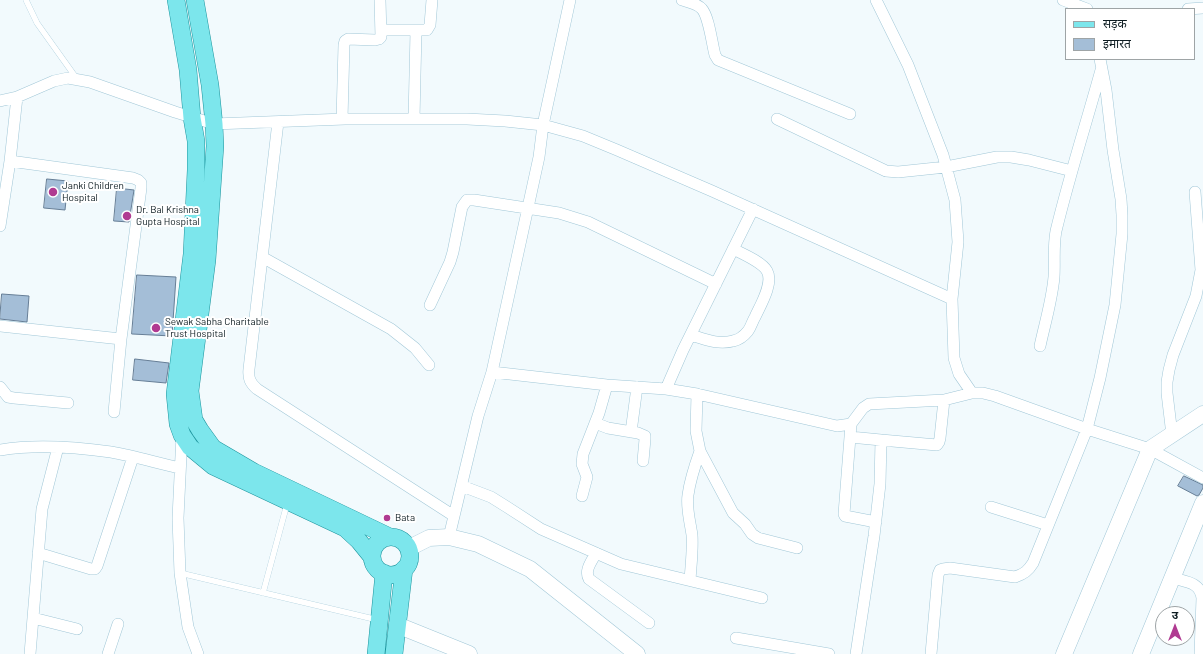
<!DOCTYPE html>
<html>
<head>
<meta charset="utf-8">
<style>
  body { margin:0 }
  #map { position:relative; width:1203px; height:654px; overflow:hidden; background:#f2fafd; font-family:Barlow,"Noto Sans Devanagari",sans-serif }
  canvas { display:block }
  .legend { position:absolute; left:1065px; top:8px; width:130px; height:52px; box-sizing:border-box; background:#fff; border:1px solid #9ea4a6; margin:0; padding:5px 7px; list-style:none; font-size:12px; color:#0d1c21 }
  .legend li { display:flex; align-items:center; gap:8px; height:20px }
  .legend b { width:20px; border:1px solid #9ea4a6 }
  .north { position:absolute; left:1155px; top:606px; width:40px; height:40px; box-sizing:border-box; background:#fff; border:1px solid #9ea4a6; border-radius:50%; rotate:0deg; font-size:11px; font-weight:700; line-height:16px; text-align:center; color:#0d1c21 }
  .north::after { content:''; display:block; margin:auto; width:14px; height:18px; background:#b03a91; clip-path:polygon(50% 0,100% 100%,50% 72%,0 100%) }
</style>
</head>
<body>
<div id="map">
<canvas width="1203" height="654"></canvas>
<ul class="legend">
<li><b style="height:5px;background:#7ce6ec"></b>सड़क</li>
<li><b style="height:11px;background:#a4bed7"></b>इमारत</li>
</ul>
<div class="north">उ</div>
</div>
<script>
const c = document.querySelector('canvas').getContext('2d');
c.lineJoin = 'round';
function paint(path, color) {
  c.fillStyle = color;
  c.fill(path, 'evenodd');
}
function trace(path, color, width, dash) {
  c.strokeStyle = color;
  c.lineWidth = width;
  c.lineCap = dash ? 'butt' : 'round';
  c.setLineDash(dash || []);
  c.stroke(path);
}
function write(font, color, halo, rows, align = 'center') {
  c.font = font + ' Barlow,sans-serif';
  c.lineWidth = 4;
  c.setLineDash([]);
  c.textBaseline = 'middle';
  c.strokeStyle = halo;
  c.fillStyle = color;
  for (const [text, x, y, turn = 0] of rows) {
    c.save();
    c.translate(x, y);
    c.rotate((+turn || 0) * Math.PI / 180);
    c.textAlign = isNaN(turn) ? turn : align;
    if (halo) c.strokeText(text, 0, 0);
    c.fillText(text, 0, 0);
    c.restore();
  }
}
const building = new Path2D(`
  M47 179 68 181 65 210 44 208Z
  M117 188 134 190 129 222 114 221Z
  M137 275 176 277 172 336 132 334Z
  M2 294 29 296 27 322 0 319Z
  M135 359 169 363 166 383 133 380Z
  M1184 476 1203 485V488L1199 495 1197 496 1178 486Z`);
paint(building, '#a4bed7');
trace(building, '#667e96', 1);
const lane = new Path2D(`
  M26 0 37 23 77 79
  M180 573 378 620
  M263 593 287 504`);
const street = new Path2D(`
  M682 0C689 2 698 4 702 9 709 17 712 44 715 55L718 60 850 114
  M876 0 908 65 943 155 955 200 958 242 952 299 954 358 959 374 972 393
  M1063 0 1087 9
  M1188 9 1203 8
  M381 30H427L430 25 432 0
  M0 101 17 97 54 81 68 78 90 82 175 112 214 124 345 119H467L505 121 543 125 583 136 617 150 712 191 952 299
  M342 119 344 45 345 41 348 39 375 40 379 39 381 37 380 0
  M414 119 416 31
  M777 119 886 171 898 172 946 167 997 157H1011L1029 160 1072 171
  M278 122 249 369C248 378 250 383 257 389L454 516
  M10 161 133 178 138 180 141 183V188L121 339 114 412
  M0 226 10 161 17 97
  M262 257 391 329 415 348 429 365
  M430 305 450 262 453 252 462 207 467 200H474L559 213 588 222 716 284
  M0 326 121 339
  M691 335C704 339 718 345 733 341 738 340 744 336 748 331 751 327 752 322 755 317 760 306 774 283 767 271 762 262 743 254 733 249
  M1040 346C1045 323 1052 300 1054 277 1055 262 1053 247 1056 231 1069 177 1086 124 1101 70
  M492 372 607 385 666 389 697 394 837 426 851 424 863 408 869 404 944 400 972 393H983L995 396 1087 429 1150 449 1203 478
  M0 387 8 397 14 398 68 403
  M666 389 683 350 753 209
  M697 394 696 431 700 451 733 513 745 524 752 534 758 538 797 548
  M595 423 608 428 638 433 645 436V439L643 461
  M851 424 850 437 881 440 880 484 874 536 856 654
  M631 432 637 387
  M182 435 178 518 180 573 188 627 198 654
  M1172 435 1167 393V382L1169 370 1173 355 1196 296 1201 270 1195 192
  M850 437 844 514 845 516 876 522
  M881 440 937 445 939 442 940 438 944 400
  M0 450C36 444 75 447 111 452 134 456 157 463 180 468
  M462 486 491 497 507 507 541 529 621 564 762 598
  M582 496 587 477 582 464 583 454 599 413 607 385
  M991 507 1048 525
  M449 537 478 416 492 372 539 157 543 125 570 0
  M38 553 91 569H95L97 566 133 457
  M596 553C592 561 584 570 589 579L649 623
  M1173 578C1186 582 1200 582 1202 598L1200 654
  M690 580C691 565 693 550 692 535 690 521 686 508 688 495 690 480 695 465 700 451
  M33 618 77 629
  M736 638 829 654
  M30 654 42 509 58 447
  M108 654 118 624
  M931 654 938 575 940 570 943 569 950 568 1015 577C1024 574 1028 571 1033 563L1087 429 1100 378 1115 305 1122 234V215L1121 199 1113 150 1106 90 1100 59`);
const secondary = new Path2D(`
  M409 548 429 538 449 537 478 544 530 569 637 654
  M397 625 469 654
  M1064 654 1150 449 1203 414
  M1141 654 1203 503`);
const primary = new Path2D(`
  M176 0 188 70 192 118 196 141V170L192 254 175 394 178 424 182 435 190 447 213 466 345 528 359 541 372 557
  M195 0 210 85 214 124 215 146 207 260 190 391 194 420 200 430 213 448 254 472 390 537
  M372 556a19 19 0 1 1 38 0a19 19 0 1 1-38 0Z
  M376 654 384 573
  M394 654 404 569`);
trace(lane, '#a1c7d7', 6);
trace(street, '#a1c7d7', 12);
trace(secondary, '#a1c7d7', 17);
trace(primary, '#1d949d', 18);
trace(lane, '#fff', 5.5);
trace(street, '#fff', 11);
trace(secondary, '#fff', 16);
trace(primary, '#7ce6ec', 17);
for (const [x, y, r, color] of [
  [53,192,5,"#b03a91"],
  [127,216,5,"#b03a91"],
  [156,328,5,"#b03a91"],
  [387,518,4,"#b03a91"]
]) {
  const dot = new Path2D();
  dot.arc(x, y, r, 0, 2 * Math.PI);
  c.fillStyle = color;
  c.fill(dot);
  trace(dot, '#fff', 1.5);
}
write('10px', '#0d1c21', '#fff', [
  ["Janki Children",62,186],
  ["Hospital",62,198],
  ["Dr. Bal Krishna",136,210],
  ["Gupta Hospital",136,222],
  ["Sewak Sabha Charitable",165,322],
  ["Trust Hospital",165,334],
  ["Bata",395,518]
], 'left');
</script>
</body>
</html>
